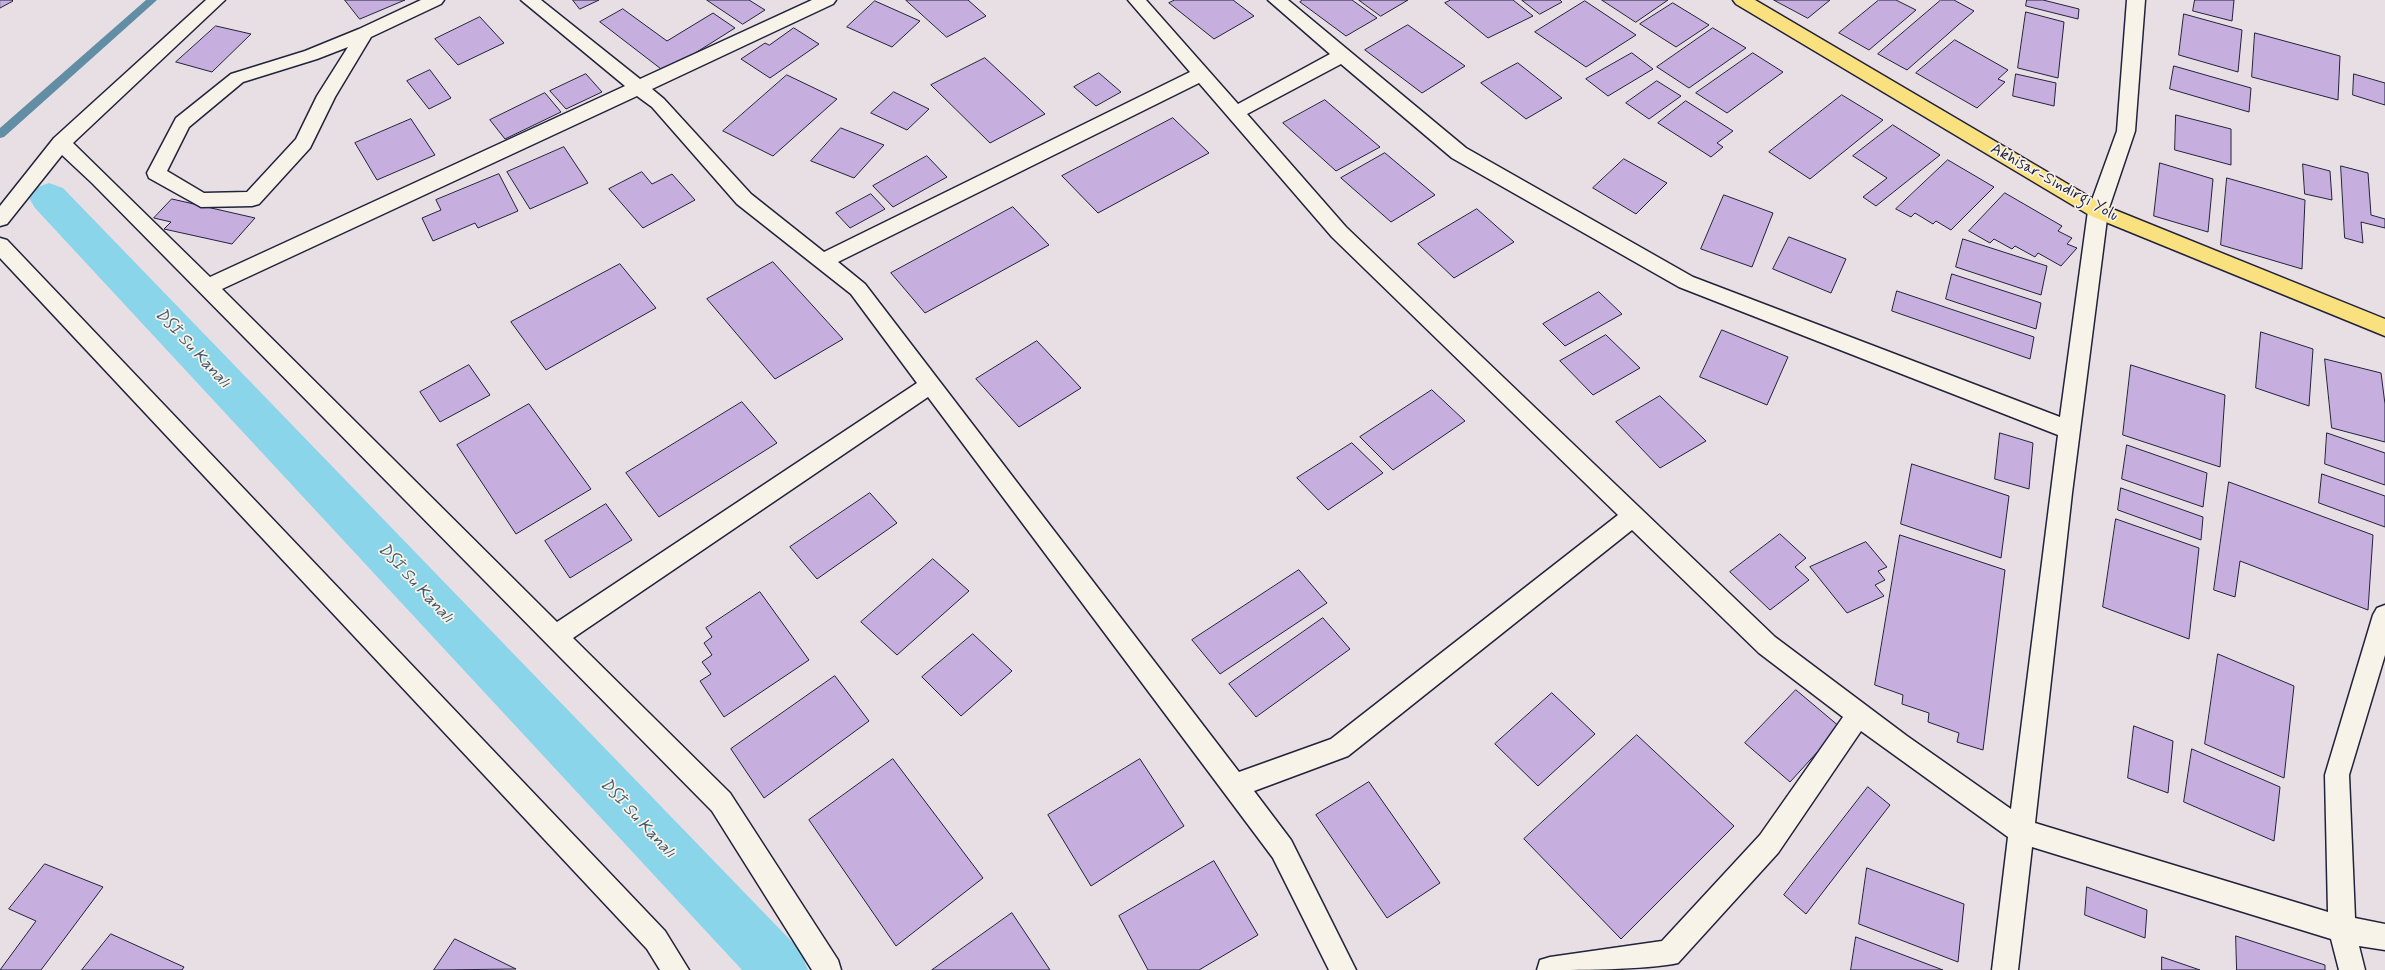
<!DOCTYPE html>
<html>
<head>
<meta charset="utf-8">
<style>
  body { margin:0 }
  canvas { display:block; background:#e8dfe5 }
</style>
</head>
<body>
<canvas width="2385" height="970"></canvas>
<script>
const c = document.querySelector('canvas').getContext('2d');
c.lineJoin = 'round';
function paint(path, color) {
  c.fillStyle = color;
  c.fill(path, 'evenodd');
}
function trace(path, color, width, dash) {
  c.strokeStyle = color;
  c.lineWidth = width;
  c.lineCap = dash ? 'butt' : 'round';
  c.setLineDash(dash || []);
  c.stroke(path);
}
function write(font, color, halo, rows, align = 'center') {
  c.font = font + ' Mynerve,sans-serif';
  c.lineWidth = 3.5;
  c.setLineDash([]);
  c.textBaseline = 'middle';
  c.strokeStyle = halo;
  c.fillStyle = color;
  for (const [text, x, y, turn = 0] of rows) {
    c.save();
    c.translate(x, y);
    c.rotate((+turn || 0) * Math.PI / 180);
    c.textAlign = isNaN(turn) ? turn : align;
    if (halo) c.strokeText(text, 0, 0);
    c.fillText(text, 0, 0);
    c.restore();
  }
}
paint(new Path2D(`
  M146 0H157L4 137 0 138V128Z`), '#618da5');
paint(new Path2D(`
  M49 183 63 188 800 950 808 970H742L35 208 29 198 35 188Z`), '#8bd5eb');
const building = new Path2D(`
  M0 0H12L13 1 0 8Z
  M345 0H405L360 19Z
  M573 0H599L580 9Z
  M707 0H749L765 10 743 24Z
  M906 0H968L986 16 947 37Z
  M1175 0H1233L1254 16 1214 39 1169 3Z
  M1303 0H1352L1377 18 1346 36 1300 2Z
  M1359 0H1408L1381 16Z
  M1451 0H1513L1533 16 1488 38 1445 3Z
  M1522 0H1560L1562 2 1540 14Z
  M1602 0H1668L1636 22Z
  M1774 0H1830L1808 18Z
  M1879 0H1896L1916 10 1869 50 1839 33Z
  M1941 0H1954L1974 11 1907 70 1878 54Z
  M2027 0H2043L2079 9 2078 19 2026 6Z
  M2195 0H2234L2232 21 2193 11Z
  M875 1 920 21 892 47 847 27Z
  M1585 1 1636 35 1586 67 1535 32Z
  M1673 3 1709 25 1676 47 1640 24Z
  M623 9 667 41 713 13 735 28 665 72 600 22Z
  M2026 12 2064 22 2058 78 2018 68Z
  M2184 14 2242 30 2238 72 2179 55Z
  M480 17 504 43 458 65 435 39Z
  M1408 25 1465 66 1422 93 1365 50Z
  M216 26 251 34 212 72 176 62Z
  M794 28 819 44 770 78 741 59 765 43 769 45Z
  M1713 28 1746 48 1689 88 1657 67Z
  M2255 33 2340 56 2338 100 2252 77Z
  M1955 40 2008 70 1998 79 2005 82 1977 108 1916 73Z
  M1632 53 1653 69 1608 96 1586 79Z
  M1753 53 1783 72 1727 113 1696 93Z
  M985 58 1045 114 990 143 931 85Z
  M1518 63 1562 98 1526 119 1481 83Z
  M2174 66 2251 88 2249 112 2170 89Z
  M430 70 451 98 429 109 407 81Z
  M1099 73 1121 92 1096 106 1074 87Z
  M586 74 602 92 566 109 550 91Z
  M2016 74 2056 83 2054 106 2013 96Z
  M2354 74 2385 83V105L2353 95Z
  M787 75 837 99 773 156 723 131Z
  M1657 81 1681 96 1649 119 1626 103Z
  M894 92 929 109 907 130 871 113Z
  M545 93 561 112 505 139 490 120Z
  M1842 95 1883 120 1810 179 1769 152Z
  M1325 100 1380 147 1336 171 1283 123Z
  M1686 101 1733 131 1717 143 1723 147 1711 157 1658 123Z
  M2176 115 2231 129V165L2175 150Z
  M1173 118 1209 153 1098 213 1062 176Z
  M411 119 435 155 377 180 355 143Z
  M1893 125 1940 155 1876 206 1863 197 1887 178 1853 156Z
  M841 128 884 145 854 178 811 161Z
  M564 147 588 183 530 209 507 172Z
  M1385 153 1435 195 1391 222 1341 178Z
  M927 156 947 177 893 207 873 186Z
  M1624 159 1667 183 1636 214 1593 188Z
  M1948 160 1994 187 1951 230 1936 221 1933 224 1915 213 1911 217 1896 209Z
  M2160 163 2213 179 2208 232 2154 216Z
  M2303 164 2330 171 2332 200 2305 194Z
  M2341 166 2368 173 2371 215 2385 219V228L2361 222 2363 243 2345 238Z
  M642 172 652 184 672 174 695 200 643 228 609 189Z
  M499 174 518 211 478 228 475 223 433 241 422 218 441 210 436 200Z
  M2227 178 2305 200 2302 269 2221 245Z
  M2005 193 2062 226 2058 231 2072 238 2067 244 2077 248 2061 266 2038 253 2035 257 2015 246 2012 249 1994 239 1990 243 1969 231Z
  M871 194 885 209 850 228 836 213Z
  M1724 195 1773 213 1752 267 1701 249Z
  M172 199 255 218 232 244 164 229 171 222 154 218Z
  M1013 207 1049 245 925 313 891 273Z
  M1477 209 1514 242 1454 278 1418 244Z
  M1789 237 1846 259 1831 293 1773 269Z
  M1963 239 2047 266 2041 295 1956 267Z
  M773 262 843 339 775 379 707 299Z
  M620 264 656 308 546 370 511 322Z
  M1952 274 2041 303 2036 329 1946 299Z
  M1897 291 2034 337 2030 359 1892 311Z
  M1599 292 1622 314 1565 346 1543 324Z
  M1722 330 1788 357 1767 405 1700 377Z
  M2261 332 2313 349 2309 406 2256 388Z
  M1606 335 1640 368 1593 395 1560 361Z
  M1037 341 1081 388 1019 427 976 379Z
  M2325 359 2381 373 2385 404V442L2332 428Z
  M469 365 490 395 440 422 420 392Z
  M2131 365 2225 395 2220 467 2123 435Z
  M1432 390 1465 421 1393 470 1360 437Z
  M1660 396 1706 441 1660 468 1616 422Z
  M742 402 777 443 659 517 626 473Z
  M529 404 591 489 516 534 457 445Z
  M2000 433 2033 443 2029 489 1995 479Z
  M2327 433 2385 453V485L2325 464Z
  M1352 443 1383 473 1328 510 1297 478Z
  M2127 445 2207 473 2203 507 2122 479Z
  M1912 464 2009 496 2001 558 1901 524Z
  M2322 474 2385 496V527L2319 503Z
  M2229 482 2373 535 2368 610 2240 561 2235 597 2214 590Z
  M2121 488 2203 517 2201 540 2118 510Z
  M870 493 897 523 817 579 790 547Z
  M606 504 632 540 570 578 545 541Z
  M2116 519 2199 548 2189 639 2103 607Z
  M1780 534 1806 558 1795 567 1809 580 1770 610 1730 572Z
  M1900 535 2005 570 1983 750 1957 742 1959 733 1928 722 1929 713 1902 704 1903 695 1875 685Z
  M1866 542 1887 567 1878 571 1885 580 1875 585 1884 596 1847 613 1810 567Z
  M933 559 969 591 897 655 861 622Z
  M1299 570 1327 603 1220 674 1192 640Z
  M760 592 809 660 724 717 700 681 711 674 702 662 712 655 704 643 712 637 706 628Z
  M1323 618 1350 649 1256 717 1229 684Z
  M973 634 1012 671 961 716 922 677Z
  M2218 654 2294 686 2284 778 2205 744Z
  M835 676 869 721 764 798 731 749Z
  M1796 690 1840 727 1790 782 1745 743Z
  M1552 693 1595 734 1538 786 1495 744Z
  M2134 726 2173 741 2168 793 2128 778Z
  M1637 735 1734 826 1621 939 1524 839Z
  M2192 749 2280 787 2274 841 2184 802Z
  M893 759 983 878 896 946 809 820Z
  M1140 759 1184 826 1091 886 1048 815Z
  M1369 782 1440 883 1387 918 1316 815Z
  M1868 787 1890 805 1806 914 1784 895Z
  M1214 861 1258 935 1199 970H1148L1119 916Z
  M45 864 103 887 41 970H0L36 921 9 909Z
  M1867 868 1964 904 1958 962 1859 924Z
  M2087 887 2147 910 2145 938 2085 915Z
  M1012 913 1050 970H932Z
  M111 934 184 967 182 970H82Z
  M2236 936 2325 965V970H2237Z
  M1856 937 1943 970H1851Z
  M455 939 516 969 434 970Z
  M2162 957 2200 970H2162Z`);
paint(building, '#c6afdf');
trace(building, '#22223b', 1);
const minor = new Path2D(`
  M206 0H225L73 143 210 277 625 86 521 0H541L640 79 812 0H836L833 4 652 89 664 99 751 194 824 252 1190 72 1128 0H1146L1238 104 1330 54 1268 0H1288L1466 148 1693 277 2060 417 2088 211 2117 131 2127 0H2145L2135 131 2108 211 2072 493 2035 823 2328 912 2325 775 2373 615 2377 608 2385 605V655L2349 775 2355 918 2385 924V950L2359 946 2365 970H2339L2331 939 2032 847 2018 970H1992L2008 837 1861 731 1778 853 1678 963C1647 970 1573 970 1537 970L1540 960 1550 957 1662 941 1760 835 1843 717 1759 653 1632 530 1348 756 1254 791 1291 840 1356 970H1329L1273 858 928 397 573 638 730 793 838 960 841 970H812L712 811 92 183 62 155 7 224 0 226V206L54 138ZM1341 64 1452 158 1679 287 2058 435 2011 809 1907 736 1775 637 1346 227 1247 114ZM1199 83 1332 237 1618 515 1331 739 1239 772 865 284 838 262ZM637 96 652 107 737 204 851 294 917 383 557 622 222 289Z
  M421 0H444L441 4 371 37 335 97 310 148 259 204 252 206 201 207 149 178 147 173 176 118 231 74 305 51 359 29ZM348 47 317 96 296 139 247 192 204 193 167 171 189 127 243 82 317 59Z
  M0 238 7 240 665 931 689 970H660L647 949 0 258Z`);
const major = new Path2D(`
  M1733 0H1755L2105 206 2385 319V336L2091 216 1736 4Z`);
trace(minor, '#22223b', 3);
trace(major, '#22223b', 3);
paint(minor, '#f7f3e8');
paint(major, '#fae180');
write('16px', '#22223b', '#f7f3e8', [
  ["Akhisar-Sındırgı Yolu",2054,183,29]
]);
write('italic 17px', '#425870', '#f7f3e8', [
  ["DSİ Su Kanalı",192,349,47],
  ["DSİ Su Kanalı",415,584,47],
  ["DSİ Su Kanalı",637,819,47]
]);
</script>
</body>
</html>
